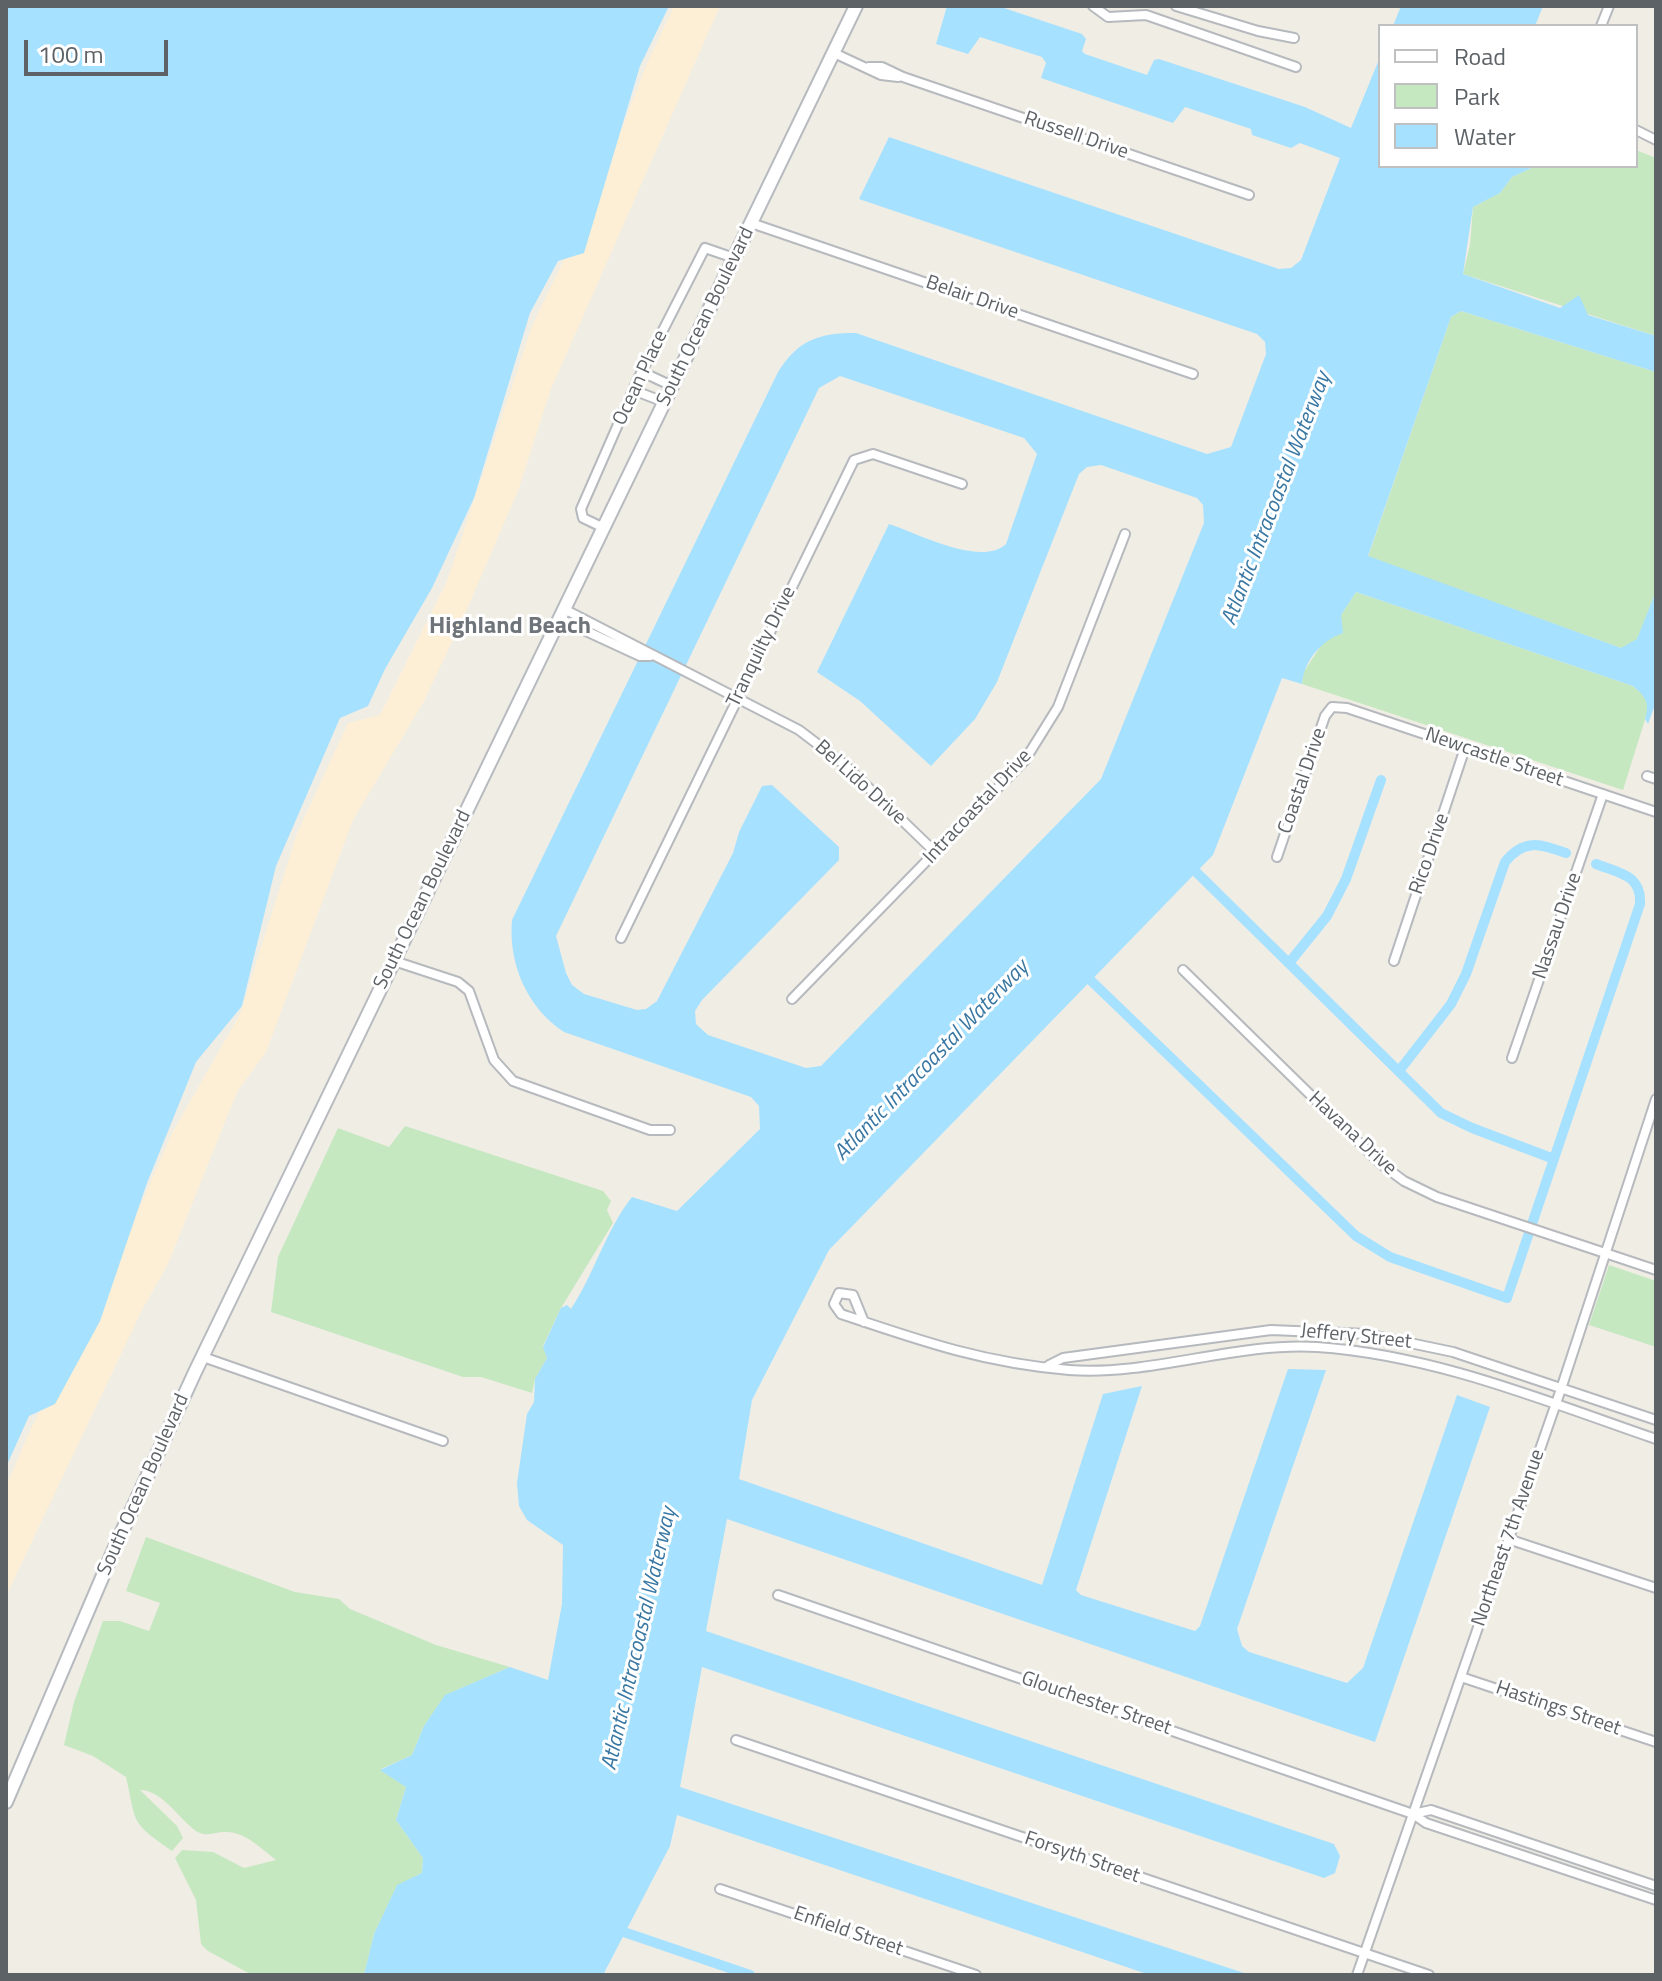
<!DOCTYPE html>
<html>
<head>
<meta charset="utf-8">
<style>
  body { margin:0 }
  #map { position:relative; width:1662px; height:1981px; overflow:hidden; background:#f0ede5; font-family:"Titillium Web",sans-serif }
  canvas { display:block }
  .frame { position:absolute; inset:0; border:8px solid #5d6266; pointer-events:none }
  .legend { position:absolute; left:1378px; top:24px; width:260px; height:144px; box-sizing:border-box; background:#fff; border:2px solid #bec0c2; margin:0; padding:10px 14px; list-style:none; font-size:24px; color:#5d6266 }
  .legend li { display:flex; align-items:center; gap:16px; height:40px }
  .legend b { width:40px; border:2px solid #bec0c2 }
  .scale { position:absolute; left:24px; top:40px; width:144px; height:36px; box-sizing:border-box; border:4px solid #5d6266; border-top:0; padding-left:10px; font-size:24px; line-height:28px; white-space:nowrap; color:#5d6266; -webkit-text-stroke:6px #fff; paint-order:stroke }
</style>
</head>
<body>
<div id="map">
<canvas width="1662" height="1981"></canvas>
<div class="frame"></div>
<ul class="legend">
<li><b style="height:10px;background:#fff"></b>Road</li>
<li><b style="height:22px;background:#c5e8c1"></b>Park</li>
<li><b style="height:22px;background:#a6e1ff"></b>Water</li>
</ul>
<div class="scale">100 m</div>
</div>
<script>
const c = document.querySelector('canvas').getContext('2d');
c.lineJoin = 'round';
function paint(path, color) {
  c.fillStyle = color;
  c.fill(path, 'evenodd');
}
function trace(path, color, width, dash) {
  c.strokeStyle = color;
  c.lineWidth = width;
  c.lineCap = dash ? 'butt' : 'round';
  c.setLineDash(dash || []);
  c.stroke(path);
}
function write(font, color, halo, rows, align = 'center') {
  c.font = font + ' "Titillium Web",sans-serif';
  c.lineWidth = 6;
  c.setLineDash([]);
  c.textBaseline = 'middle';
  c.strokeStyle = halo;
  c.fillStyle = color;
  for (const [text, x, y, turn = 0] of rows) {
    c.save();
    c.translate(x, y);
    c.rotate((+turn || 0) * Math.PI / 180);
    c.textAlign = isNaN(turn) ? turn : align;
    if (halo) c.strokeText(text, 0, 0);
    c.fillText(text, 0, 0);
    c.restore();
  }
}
paint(new Path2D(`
  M1636 150 1656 158V336L1463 274 1470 245 1473 207 1500 193 1512 177 1536 166H1636Z
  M1461 311 1656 372V591L1637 640 1621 648 1368 557 1451 317Z
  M1356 592 1633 686 1645 696 1649 707 1623 790 1302 684 1303 673Z
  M405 1126 603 1191 611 1201 607 1210 613 1223 561 1308 543 1346 547 1358 535 1379 532 1393 481 1377H463L271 1312 278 1257 338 1128 389 1147Z
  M1609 1265 1656 1281V1347L1589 1325Z
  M146 1537 295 1592 339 1599 350 1609 436 1645 510 1667 446 1695 424 1726 412 1755 381 1769 406 1787 396 1820 423 1858 422 1873 397 1886 374 1934 364 1975H252L208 1951 201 1944 196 1900 175 1858 182 1850 213 1852 244 1868 276 1860C262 1849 245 1832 227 1832 215 1831 207 1838 196 1831 179 1819 162 1790 140 1790L177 1826 183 1838 172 1851C130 1821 137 1826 126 1777L93 1756 64 1745 74 1702 103 1621H120L149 1631 160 1603 126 1591Z`), '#c5e8c1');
paint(new Path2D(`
  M674 6H720L551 389 518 491 461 623 423 703 353 820 266 1052 237 1092 168 1264 142 1310 6 1596V1486L30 1430 97 1304 172 1133 240 1014 297 833 348 723 380 715 447 581 532 326 603 178 647 63Z`), '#fcefd5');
paint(new Path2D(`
  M6 6H669L640 66 584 253 558 261 530 313 474 498 432 588 385 669 368 706 340 718 276 866 242 1006 196 1062 147 1183 100 1321 55 1404 29 1416 6 1467Z
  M947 6H998L1082 34 1086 39 1082 51 1085 54 1147 75 1154 60 1159 59 1305 107 1351 128 1380 57V166H1536L1512 177 1500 193 1473 207 1463 274 1560 308 1579 295 1588 315 1656 336V372L1461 311 1451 317 1368 556 1621 648 1637 639 1656 591V702L1648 724 1645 719C1650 703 1646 697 1633 686L1356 592 1341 615 1343 633C1322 640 1304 660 1302 684L1282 678 1213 855 829 1250 752 1400 739 1479 1042 1585 1103 1394 1142 1386 1076 1590 1081 1595 1195 1631 1200 1626 1288 1369 1326 1370 1237 1629 1242 1646 1249 1652 1347 1683 1363 1668 1457 1395 1490 1407 1375 1742 727 1519 706 1631 1334 1844 1340 1856 1335 1873 1324 1878 702 1667 680 1787 1250 1975H1150L677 1815 670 1846 603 1975H364L374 1934 397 1885 422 1873 423 1858 396 1820 406 1787 380 1770 412 1755 424 1726 445 1695 510 1667 548 1680 562 1604 563 1545 527 1520 519 1506 517 1483 527 1414 534 1402 535 1379 547 1358 543 1347 561 1308 567 1305 571 1309C594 1274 606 1230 632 1197L677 1211 760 1129 759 1106 751 1097 564 1032C527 1008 508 963 512 920L778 372C798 340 819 333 856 333L1207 454 1231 447 1266 354 1265 342 1257 334 859 199 889 137 1279 269 1291 268 1301 260 1340 158 1300 143 1291 148 1252 135 1251 129 1185 107 1173 123 1041 78 1046 63 1042 57 980 37 968 54 936 44ZM840 376 1024 438 1037 454 1006 544C981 567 919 534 889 524L817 672 860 701 931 766 975 719 997 682 1079 474 1087 467 1101 465 1197 498 1203 505 1204 523 1101 779 821 1066 806 1068 708 1035 696 1024 695 1011 702 1000 839 860V847L772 785 762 786 739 832 733 853 657 1001 646 1009 637 1010 584 994 572 985 566 973 556 936 819 388Z
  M1401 6H1543L1535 26H1393Z`), '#a6e1ff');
trace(new Path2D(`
  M1187 863 1441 1113 1472 1128 1554 1159
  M1289 963 1327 916 1346 879 1381 780
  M1081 971 1356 1236 1390 1257 1507 1298 1640 904C1642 875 1619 873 1596 864
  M1399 1071 1451 1004 1466 974 1505 862C1524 838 1540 844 1566 853
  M612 1928 750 1975`), '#a6e1ff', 10);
const minor = new Path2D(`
  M1093 6 1108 17 1146 15 1296 67
  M1176 6 1258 31 1294 38
  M1601 26 1609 6
  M834 53 881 75 898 77
  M869 67H882L903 77 1249 195
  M1636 130 1656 140
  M751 223 1193 374
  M642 372 672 386
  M633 390 664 402
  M604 528 583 518 581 509 637 381 705 248 734 258
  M564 609 799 730 845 765 936 853
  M560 619 640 656H650
  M1647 776 1656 779
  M1277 857 1325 716 1332 707 1347 708 1656 812
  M621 938 854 460 873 454 962 484
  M394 961 458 982 469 991 494 1060 513 1081 650 1130H670
  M1394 961 1465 748
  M1183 970 1381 1164 1404 1181 1437 1197 1656 1270
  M792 999 1025 760 1058 707 1125 534
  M1512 1058 1603 794
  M864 1322 853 1295 839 1293 834 1304 841 1314C921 1341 984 1363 1069 1370 1153 1376 1234 1342 1317 1347 1435 1355 1545 1401 1656 1439
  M203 1357 443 1441
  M1049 1365 1063 1358 1271 1330 1367 1334 1453 1352 1656 1420
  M1508 1539 1656 1588
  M778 1595 1413 1814
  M1461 1677 1656 1742
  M736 1740 1429 1975
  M1656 1886 1431 1810 1413 1814 1426 1823 1656 1900
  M720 1889 976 1975
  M1357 1975 1561 1389 1656 1099`);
const secondary = new Path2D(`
  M6 1802 119 1538 195 1372 856 6`);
trace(minor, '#b6b9bd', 12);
trace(secondary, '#b7bbc0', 16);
trace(minor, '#fff', 8);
trace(secondary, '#fff', 12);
write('20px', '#5d6266', '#fff', [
  ["Russell Drive",1076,136,19],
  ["Belair Drive",972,298,19],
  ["South Ocean Boulevard",706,317,-64],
  ["Ocean Place",641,378,-65],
  ["Tranquilty Drive",762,647,-64],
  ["Newcastle Street",1494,758,19],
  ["Coastal Drive",1303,781,-71],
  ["Bel Lido Drive",860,783,42],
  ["Intracoastal Drive",978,807,-47],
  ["Rico Drive",1430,854,-71],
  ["South Ocean Boulevard",423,900,-64],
  ["Nassau Drive",1558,926,-71],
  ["Havana Drive",1352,1134,43],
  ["Jeffery Street",1356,1337,6],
  ["South Ocean Boulevard",144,1485,-66],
  ["Northeast 7th Avenue",1509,1538,-71],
  ["Glouchester Street",1096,1704,19],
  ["Hastings Street",1558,1709,19],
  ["Forsyth Street",1082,1858,19],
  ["Enfield Street",848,1932,19]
]);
write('italic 22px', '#3977a3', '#fff', [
  ["Atlantic Intracoastal Waterway",1277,499,-69],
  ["Atlantic Intracoastal Waterway",932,1061,-46],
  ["Atlantic Intracoastal Waterway",640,1639,-77]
]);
write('bold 24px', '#6e7479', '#fff', [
  ["Highland Beach",510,627]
]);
</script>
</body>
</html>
